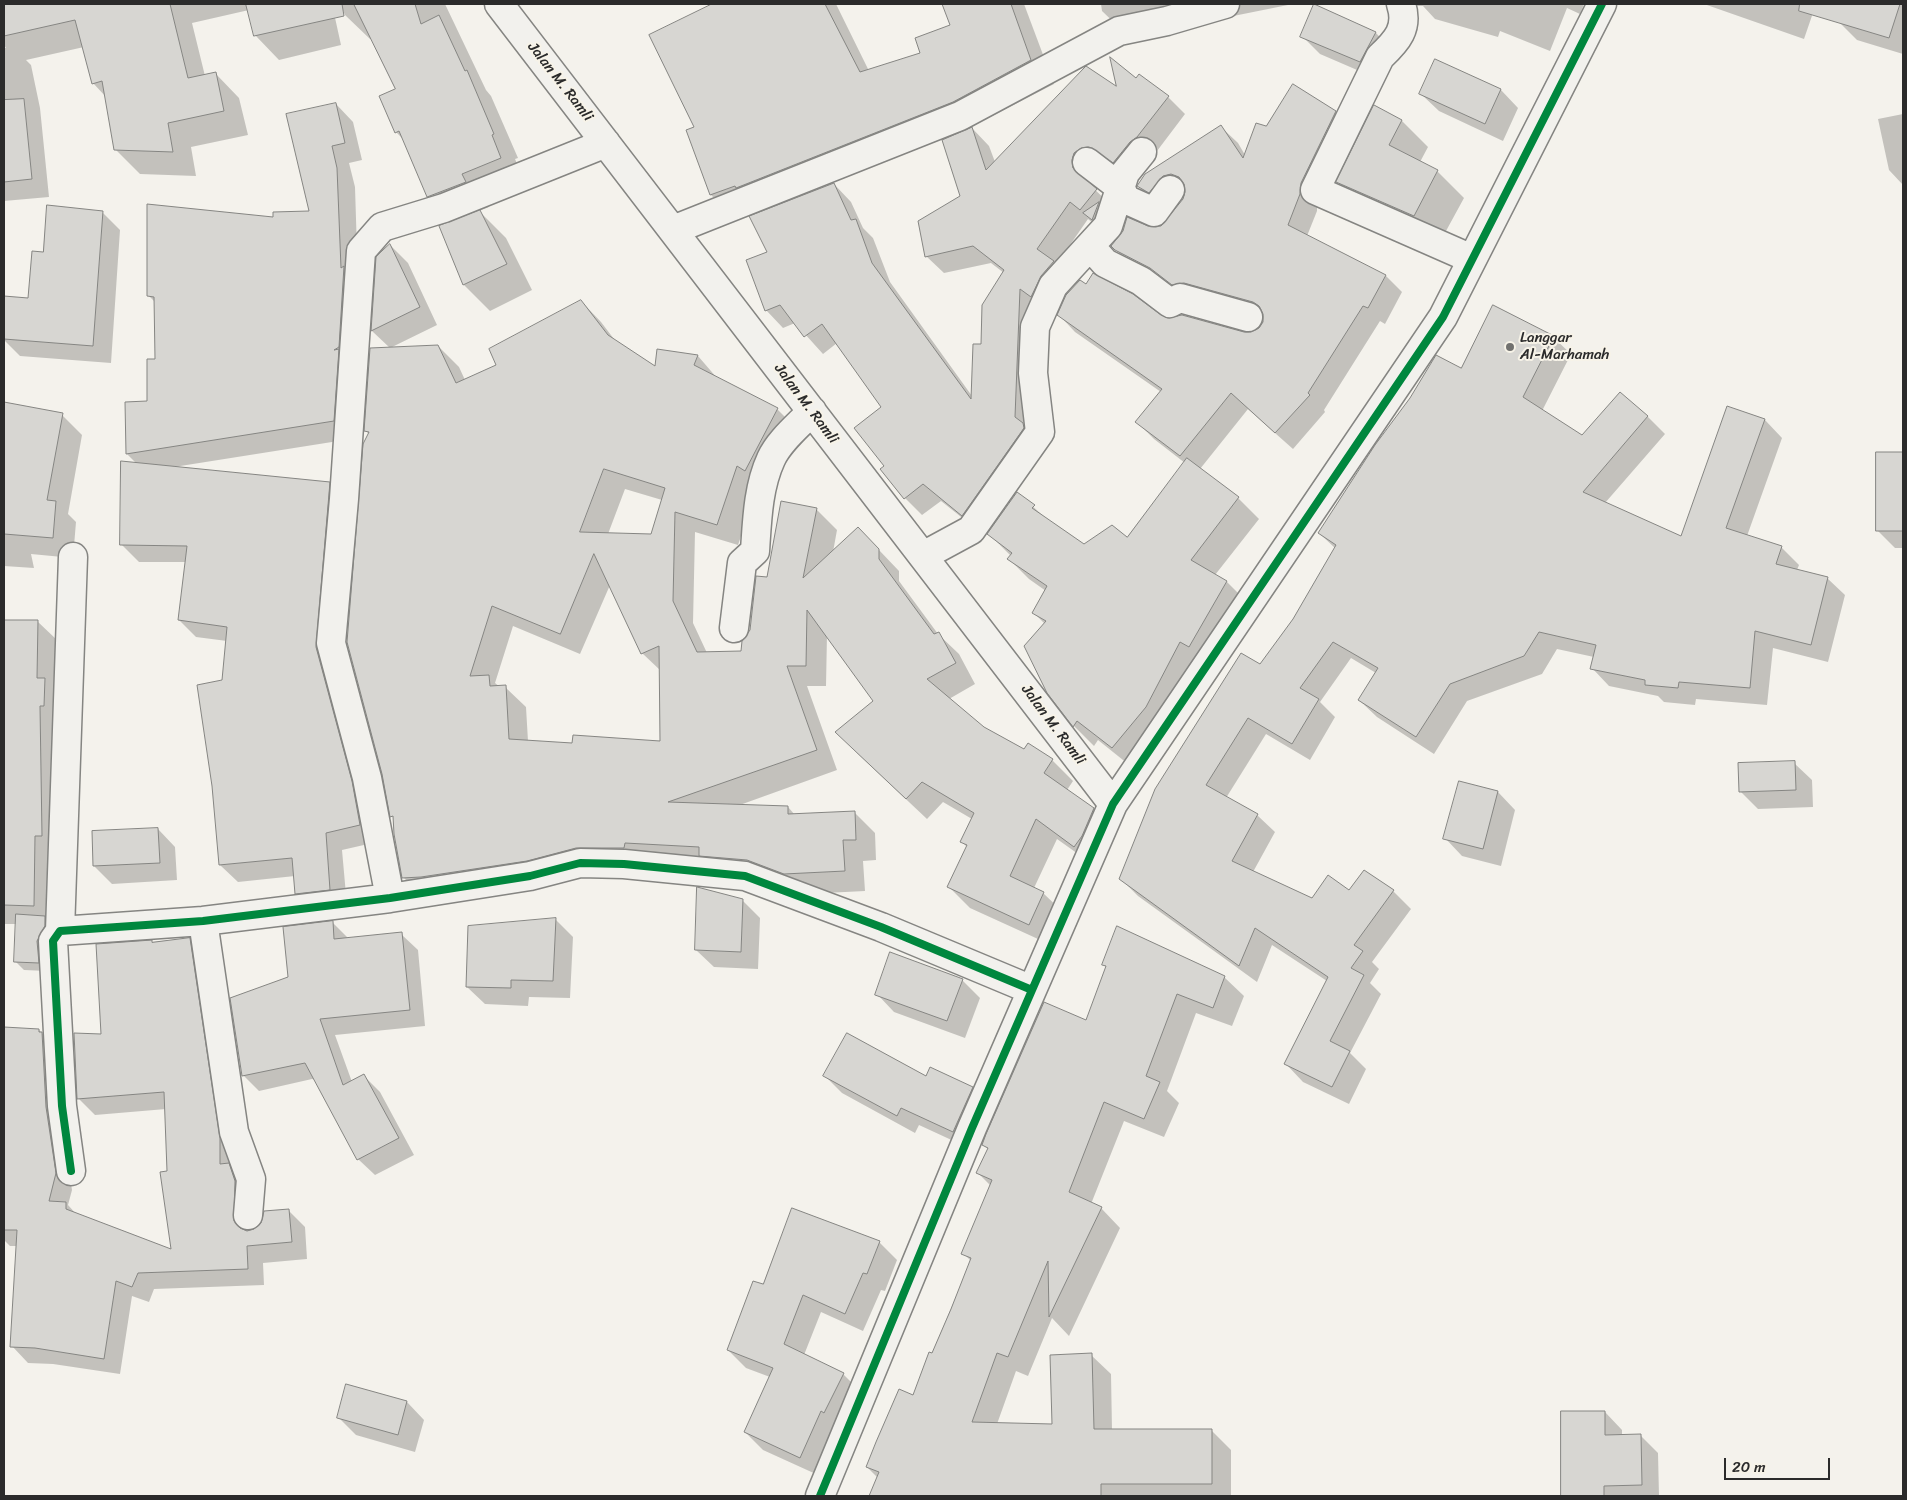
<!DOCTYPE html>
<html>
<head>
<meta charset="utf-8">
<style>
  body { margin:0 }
  #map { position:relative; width:1907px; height:1500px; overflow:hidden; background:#f4f2ec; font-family:Sriracha,sans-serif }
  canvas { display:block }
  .frame { position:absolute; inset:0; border:5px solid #2b2b2b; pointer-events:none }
  .scale { position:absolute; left:1724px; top:1458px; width:106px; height:22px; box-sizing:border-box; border:2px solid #2b2b2b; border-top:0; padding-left:6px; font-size:15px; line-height:18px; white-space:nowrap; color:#2b2b2b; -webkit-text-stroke:4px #f7f3e8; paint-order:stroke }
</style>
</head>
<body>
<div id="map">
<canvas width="1907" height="1500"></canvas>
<div class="frame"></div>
<div class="scale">20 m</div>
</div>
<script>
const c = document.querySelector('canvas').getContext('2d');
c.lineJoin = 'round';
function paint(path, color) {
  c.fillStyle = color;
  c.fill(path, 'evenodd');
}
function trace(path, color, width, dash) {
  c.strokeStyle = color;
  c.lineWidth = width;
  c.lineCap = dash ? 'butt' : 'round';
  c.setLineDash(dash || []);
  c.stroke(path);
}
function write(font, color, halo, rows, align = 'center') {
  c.font = font + ' Sriracha,sans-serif';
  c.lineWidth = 4;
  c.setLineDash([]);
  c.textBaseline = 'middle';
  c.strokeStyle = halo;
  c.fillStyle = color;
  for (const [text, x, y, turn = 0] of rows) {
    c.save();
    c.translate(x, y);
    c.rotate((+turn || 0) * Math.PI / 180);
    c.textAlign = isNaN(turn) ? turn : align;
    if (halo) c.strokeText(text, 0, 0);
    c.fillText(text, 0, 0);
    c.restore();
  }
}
paint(new Path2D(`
  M4 4H332L341 45 279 60 255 35 249 10 192 23 205 76 215 73 239 98 248 135 191 147 196 176 140 174 116 150 106 97 93 83 84 47 26 60 31 65 40 108 49 197 4 201V48H6L4 45Z
  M340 4H445L486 90 491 96 518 158 515 159 525 182 485 199 489 207 479 211 506 238 532 290 490 311 464 285 440 227 453 222 428 196 405 141 396 132V89L372 39H370L345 15Z
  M715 4H836L869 71 922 53 952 26 943 4H1024L1054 84 971 127 989 146 995 162 1136 80 1168 97 1185 114 1154 155 1088 179 1089 184 1113 207 1098 227 1088 219 1056 265 1032 434 980 532 941 501 922 515 905 498 886 466 883 407 837 343 823 354 795 323 783 328 766 310 768 253 834 184 851 202 863 228 873 238 890 282 972 396 982 346 1004 273 991 263 944 273 926 256 961 197 949 136 760 211 758 209 735 218 711 195 696 128 650 35Z
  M1101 4H1293L1129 37 1102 11Z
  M1385 4H1584L1580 14 1567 8 1550 51 1500 31 1498 37 1435 19 1423 6H1415L1407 10Z
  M1704 4H1816L1804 39Z
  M1845 4H1903V54L1857 40 1839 22Z
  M1315 5 1376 33 1393 51 1378 79 1320 54 1302 36Z
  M1436 61 1501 90 1518 108 1503 141 1439 111 1421 94Z
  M336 104 353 122 362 160 349 163 355 187 358 282 351 439 174 467 329 483 346 500 333 665 377 842 342 850 347 906 314 911 297 893 295 876 238 882 220 865 224 682 227 641 196 637 179 620 186 562H139L121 544 137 464 127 454 149 402 156 360 155 302 149 296 275 218 310 212Z
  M1335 112 1352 129 1317 200V211L1307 236 1386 276 1402 292 1385 324 1380 321 1324 410 1325 412 1293 449 1248 409 1200 469 1238 498 1259 519 1215 575 1227 582 1247 602 1133 768 1098 740 1094 746 1074 726 1048 692 1045 624 1034 613 1046 591 1029 579 1009 559 1011 556 989 534 1018 493 1051 523 1084 545 1128 538 1185 463 1154 439 1137 422 1161 392 1075 332 1059 315 1160 317 1244 333H1253L1260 329 1264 317 1202 299 1189 301 1133 267 1116 250 1167 222 1184 199 1187 191 1156 204 1139 187 1145 175 1221 127 1238 143 1245 155 1267 128Z
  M1903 114V185L1889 170 1878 119Z
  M1402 121 1428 147 1420 162 1437 171 1464 198 1440 242 1364 208 1338 182Z
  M102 212 120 230 111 363 20 356 4 340 5 297 30 299 44 253Z
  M390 245 408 263 437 325 390 348 372 331 377 258Z
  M581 301 601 322 617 343 656 368 658 350 698 356 717 378 777 409 798 430 758 486 738 545 695 532 693 623 707 653H742L768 578 816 509 837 530 833 552 858 528 899 571V581L938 634 959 654 975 684 949 699 984 728 1024 751 1052 760 1073 781 1067 790 1093 809 1114 830 1095 866 1057 839 1034 888 1043 893 1064 913 1049 944 970 908 949 887 967 847 962 842 972 819 943 802 927 819 857 753 875 701 827 635 826 686H807L837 770 737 806 788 807 795 815 854 812 875 833 876 860 863 861 865 891 805 894 598 868 424 898 403 877 394 819 392 816 369 434 366 431 438 346 459 367 465 380 497 366ZM625 489 662 500 651 535 608 534ZM610 585 642 653 661 671V742L573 744 528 741 526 707 505 687H500L495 683 513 626 580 654Z
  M1553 337 1571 354 1542 411 1582 437 1620 393 1648 417 1665 434 1605 503 1682 538 1727 407 1765 420 1782 438 1747 536 1781 547 1799 565 1797 570 1827 578 1845 595 1828 662 1773 648 1767 705 1696 699 1695 705 1664 702 1658 696 1609 686 1592 668 1594 657 1557 649 1542 674 1467 701 1434 754 1377 717 1359 700 1376 673 1351 658 1320 702 1335 717 1310 760 1266 734 1226 798 1257 815 1275 832 1253 872 1312 899 1350 892 1365 872 1393 891 1411 909 1372 962 1379 969 1370 983 1381 994 1350 1053 1366 1069 1349 1104 1303 1082 1286 1064 1327 981 1272 945 1257 982 1138 896 1120 878 1260 666 1294 620 1336 549 1319 533 1462 369Z
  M4 403 62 415 82 435 68 514 76 522 73 558 31 554 34 568 4 566Z
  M1877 453H1903V548H1895L1877 530Z
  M4 621H37L57 640 47 971 24 970 15 961 17 924H4Z
  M1794 763 1812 780 1813 807 1758 809 1740 791Z
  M1460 782 1498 792 1515 810 1501 866 1462 856 1445 838Z
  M158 829 175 847 177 880 112 884 94 866Z
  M742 900 760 918 758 969 714 967 696 950Z
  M555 919 573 937 570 998 529 997 528 1006 485 1004 467 987Z
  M332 922 349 939 401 934 418 950 425 1026 335 1035 352 1082 364 1076 380 1092 414 1155 375 1175 358 1159 316 1080 312 1079 259 1091 243 1075 289 977Z
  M189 939 206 955 251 1199 250 1231 288 1210 305 1227 307 1259 263 1263 264 1285 154 1289 149 1302 132 1296 120 1374 53 1364 28 1363 12 1346 17 1246H10L4 1240V1028L39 1030 58 1050 62 1124 72 1190 68 1205 77 1215 172 1251 166 1109 95 1115 79 1099 102 1036 153 943Z
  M1103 964 1224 977 1244 996 1232 1026 1196 1013 1167 1091 1179 1103 1164 1137 1124 1121 1091 1204 1101 1208 1120 1228 1069 1336 1052 1318 1028 1376 1016 1371 997 1424 1053 1425 1091 1355 1111 1374 1112 1430H1211L1231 1450V1496H871L878 1478 867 1467 914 1396 971 1261 963 1253 991 1186 978 1173 989 1150 983 1145 1087 1021 1107 968Z
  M962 980 980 998 965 1038 894 1012 877 994Z
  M824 1075 926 1078 972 1088 990 1105 971 1149 919 1125 915 1133 842 1093Z
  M879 1242 897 1260 885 1291 881 1290 863 1331 821 1312 804 1355 843 1374 861 1392 818 1475 763 1450 745 1432 770 1377 746 1368 728 1350 764 1286Z
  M407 1402 424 1420 415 1452 356 1435 338 1417Z
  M1562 1412H1605L1622 1430V1436L1640 1435 1658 1453 1659 1496H1562Z`), '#0003');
const building = new Path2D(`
  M4 4H170L188 78 216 72 224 111 168 123 173 152 114 150 102 81 92 84 75 20 4 36Z
  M246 4H342L344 16 254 36Z
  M354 4H415L421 24 439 15 465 71 467 70 494 134 492 135 501 158 462 174 466 182 427 197 399 131 395 133 379 96 395 89Z
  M712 4H825L860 72 920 53 915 38 950 25 942 4H1011L1031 60 953 102 736 188 735 186 710 195 686 130 694 127 649 35Z
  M1314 4 1376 32 1360 62 1300 37Z
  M1800 4H1900L1889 38 1799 11Z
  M1110 57 1136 78 1139 74 1169 96 1137 137 1130 142 1113 163 1089 147 1081 148 1074 153 1072 160 1073 168 1097 189 1080 210 1070 202 1037 249 1054 261 1041 276 1031 297 1020 289 1015 417 1023 423 1024 428 962 516 923 484 904 499 880 469 884 466 854 428 881 407 822 324 804 337 780 305 765 311 746 260 767 252 749 216 834 183 851 220 856 219 872 263 971 399 973 344H981L982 305 1004 270 973 246 925 257 918 221 960 196 942 140 972 127 986 170 1084 68 1086 66 1116 86Z
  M1435 59 1501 89 1485 124 1419 94Z
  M1293 84 1336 111 1301 183 1300 194 1288 225 1386 275 1368 308 1363 306 1308 393 1310 395 1275 433 1231 393 1180 456 1135 422 1162 389 1057 315 1066 295 1080 280 1086 284 1093 273 1133 294 1161 315 1168 318 1182 315 1244 332H1251L1259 328 1263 322V314L1259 306 1253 302 1184 283 1172 285 1150 268 1115 250 1111 246 1123 231 1127 217 1148 226H1161L1183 199 1185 192 1184 184 1179 177 1171 174 1163 176 1149 193 1137 186 1145 174 1221 125 1243 158 1256 123 1266 126Z
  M24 99 32 179 4 182V100Z
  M336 103 345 143 332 146 337 168 341 268 344 266 339 347 334 350 339 349 334 421 126 454 125 402 147 401V359H155L154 297 147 296V204L273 217V212L309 211 286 114Z
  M1374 105 1402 120 1389 145 1438 170 1414 216 1336 182Z
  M1099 202 1092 220 1083 213Z
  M47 205 103 211 93 346 4 339V296L28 298 32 251 43 252Z
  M480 210 507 264 463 285 439 226Z
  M390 244 420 307 371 331 376 257Z
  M581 300 608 335 655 366 657 349 698 355 694 365 778 408 745 471 737 466 717 525 675 512 673 601 697 652 741 651 742 641 750 630 756 576 767 577 781 501 817 508 803 578 858 527 879 549V559L934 634 939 632 956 663 927 679 984 727 1024 749 1028 743 1053 759 1044 773 1094 808 1082 836 1074 847 1036 819 1010 876 1044 892 1029 925 947 887 967 845 960 842 974 813 922 782 906 799 835 732 873 701 807 610 806 666H787L817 750 668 802 788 806V814L855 811 856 840H843L845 871 784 874 747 860 699 856V847L625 843 624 848H576L527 861 421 877 402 878 394 834 393 816 390 817 382 774 347 642 363 444 369 432 364 431 370 348 438 345 456 383 496 365 489 349ZM604 469 665 488 651 534 580 532ZM594 554 641 654 659 646 660 741 573 735 572 743 509 739 506 685 490 686 489 675 470 676 492 606 560 634Z
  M1493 305 1554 336 1523 397 1582 435 1620 392 1648 416 1583 492 1681 536 1727 406 1765 419 1726 528 1782 546 1776 564 1828 577 1811 645 1755 631 1750 688 1679 682 1678 688 1645 685V680L1590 669 1596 645 1539 632 1524 656 1450 684 1416 737 1358 700 1378 668 1333 642 1300 688 1319 699 1292 744 1248 718 1206 785 1258 814 1232 861 1312 898 1328 875 1349 890 1364 870 1394 890 1354 945 1363 951 1351 968 1364 975 1330 1041 1350 1051 1332 1087 1284 1064 1328 977 1255 928 1239 966 1119 879 1155 789 1241 653 1260 664 1293 619 1336 545 1318 533 1375 445 1410 398 1436 355 1461 368Z
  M4 402 63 413 47 500 56 501 53 538 4 534Z
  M1876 452H1903V531H1876Z
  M1187 458 1239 497 1191 560 1227 581 1189 647 1180 642 1146 707 1112 748 1077 721 1073 727 1047 693 1024 646 1046 621 1032 613 1047 586 1007 559 1012 553 987 534 1017 492 1035 505 1032 508 1084 544 1112 525 1127 537Z
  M121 461 330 482 316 647 352 781 360 825 326 833 330 890 295 894 292 858 219 865 212 786 197 685 222 680 227 627 178 620 187 546 120 545Z
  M4 620H38L37 678H45L44 706H40L42 836H35L34 906 4 905Z
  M1795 761 1796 790 1739 792 1738 763Z
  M1459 781 1498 791 1483 849 1443 839Z
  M158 828 160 863 93 866 92 831Z
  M697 887 743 899 741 952 695 950Z
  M16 914 45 916V926L37 941 39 963 14 962Z
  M556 918 553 981 511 980V988L466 987 468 926Z
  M333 921 334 939 402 932 410 1010 320 1019 343 1085 364 1074 399 1138 357 1160 305 1063 242 1076 230 998 288 977 283 927Z
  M1117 926 1225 976 1213 1008 1177 994 1146 1076 1160 1082 1144 1119 1104 1102 1069 1192 1102 1207 1049 1317 1048 1261 1008 1357 997 1353 972 1422 1052 1424 1050 1355 1092 1353 1094 1429H1212V1484H1101V1496H869L879 1472 866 1467 876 1442 899 1389 913 1395 929 1352 932 1353 951 1309 971 1258 961 1254 992 1180 976 1173 988 1148 982 1145 986 1134 1044 1002 1086 1020 1106 966 1102 965Z
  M190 938 220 1138V1164L229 1163 235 1181 234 1221 240 1228 247 1231 254 1229 261 1223 264 1211 289 1209 292 1242 247 1246 248 1269 138 1273 132 1287 116 1281 104 1359 35 1348 10 1347 17 1230H4V1027L39 1029V1032H42L46 1107 56 1173 49 1201 66 1202V1209L171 1249 160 1172 167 1171 164 1092 77 1099 74 1033 101 1034 96 944 152 940V942Z
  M890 952 963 979 947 1021 875 995Z
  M847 1033 926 1076 930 1067 973 1087 953 1132 901 1108 897 1116 823 1076Z
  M792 1208 880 1241 867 1274 863 1273 845 1314 803 1295 784 1344 844 1373 824 1413 821 1411 800 1458 744 1432 773 1368 727 1350 753 1281 763 1284Z
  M346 1384 407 1401 398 1435 337 1418Z
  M1561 1411H1605V1435L1641 1434 1642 1485 1604 1486V1496H1561Z`);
paint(building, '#d7d6d2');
trace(building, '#858582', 1);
const minor = new Path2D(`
  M499 4 1113 804
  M1401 4C1409 28 1397 41 1380 57L1315 190 1472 259
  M1087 162 1121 188 1125 199 1154 212 1170 190
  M673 230 960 116 1119 31 1167 21 1225 4
  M1090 246 1105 263 1141 281 1170 303 1180 298 1248 317
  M923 556 971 530 1040 432 1033 373 1035 327 1053 286 1108 226 1125 173 1142 152
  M734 628 742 563 755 551C757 521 758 487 771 459 779 441 799 425 812 411
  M390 898 367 778 331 643 344 499 361 251 382 227 444 208 606 143
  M203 921 234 1132 251 1179 248 1215
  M60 931 73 557
  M71 1171 62 1106 53 941 60 931 203 921 390 898 530 876 580 863 624 864 745 876 881 927 1032 990
  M820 1496 972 1128 1113 804 1443 317 1602 4`);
trace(minor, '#858582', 31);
trace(minor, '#f2f1ed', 28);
trace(new Path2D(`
  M71 1171 62 1106 53 941 60 931 203 921 390 898 530 876 580 863 624 864 745 876 881 927 1032 990
  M820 1496 972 1128 1113 804 1443 317 1602 4`), '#00873e', 8);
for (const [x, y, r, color] of [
  [1510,347,5,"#71716f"]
]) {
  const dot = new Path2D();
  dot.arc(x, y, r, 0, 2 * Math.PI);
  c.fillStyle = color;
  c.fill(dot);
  trace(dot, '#f7f3e8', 2);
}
write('15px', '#2b2b2b', '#f7f3e8', [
  ["Jalan M. Ramli",560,82,52],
  ["Jalan M. Ramli",806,404,53],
  ["Jalan M. Ramli",1053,725,53]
]);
write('15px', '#2b2b2b', '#f7f3e8', [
  ["Langgar",1520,338],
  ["Al-Marhamah",1520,355]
], 'left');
</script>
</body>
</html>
